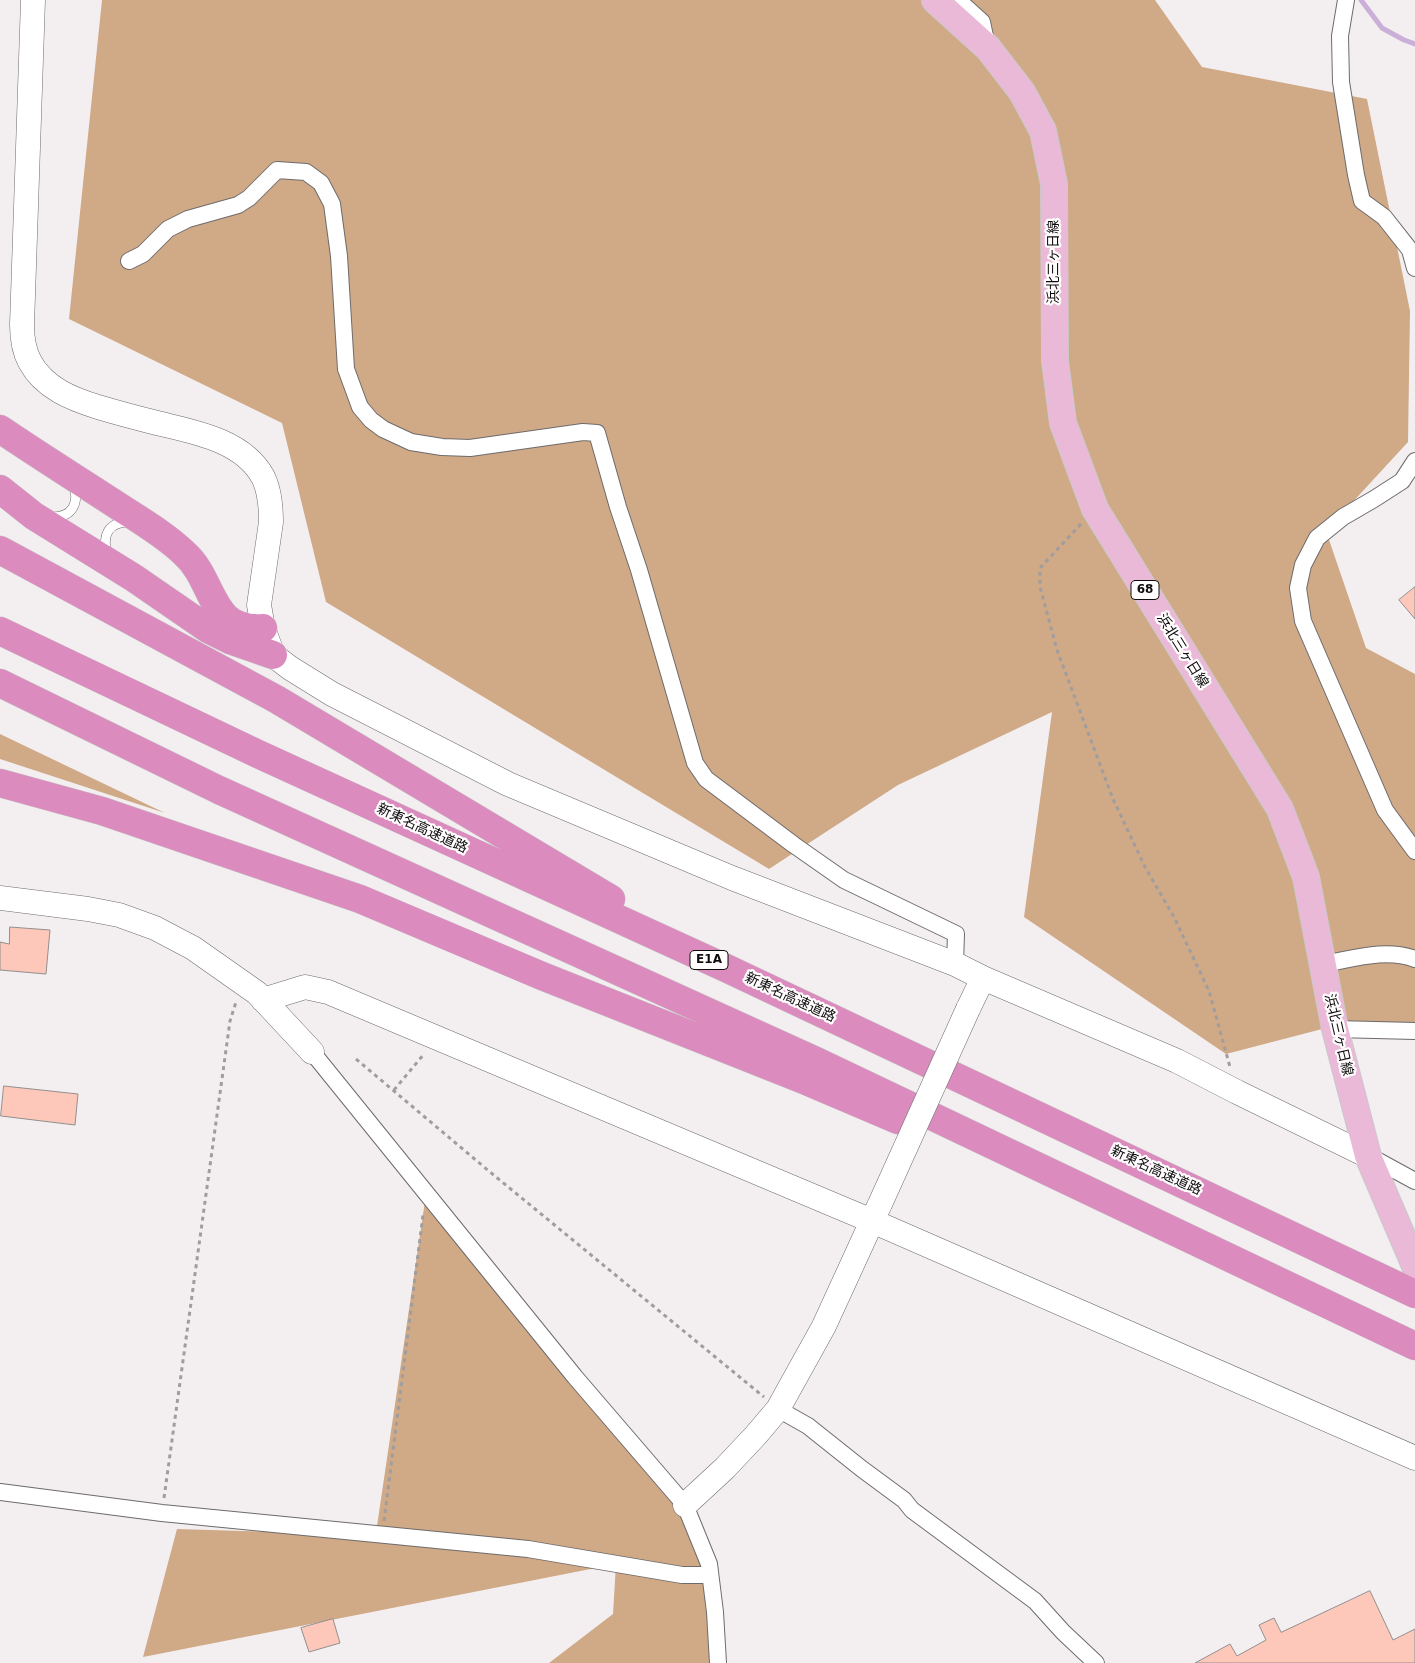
<!DOCTYPE html>
<html>
<head>
<meta charset="utf-8">
<style>
  body { margin:0 }
  canvas { display:block; background:#f3eff0 }
</style>
</head>
<body>
<canvas width="1415" height="1663"></canvas>
<script>
const c = document.querySelector('canvas').getContext('2d');
c.lineJoin = 'round';
function paint(path, color) {
  c.fillStyle = color;
  c.fill(path, 'evenodd');
}
function trace(path, color, width, dash) {
  c.strokeStyle = color;
  c.lineWidth = width;
  c.lineCap = dash ? 'butt' : 'round';
  c.setLineDash(dash || []);
  c.stroke(path);
}
function write(font, color, halo, rows, align = 'center') {
  c.font = font + ' "DejaVu Sans","Noto Sans JP",sans-serif';
  c.lineWidth = 4.5;
  c.setLineDash([]);
  c.textBaseline = 'middle';
  c.strokeStyle = halo;
  c.fillStyle = color;
  for (const [text, x, y, turn = 0] of rows) {
    c.save();
    c.translate(x, y);
    c.rotate((+turn || 0) * Math.PI / 180);
    c.textAlign = isNaN(turn) ? turn : align;
    if (halo) c.strokeText(text, 0, 0);
    c.fillText(text, 0, 0);
    c.restore();
  }
}
paint(new Path2D(`
  M102 0H1155L1202 67 1367 99 1410 311 1408 442 1326 531 1366 648 1415 674V1026L1326 1028 1226 1054 1024 917 1052 712 898 785 769 869 326 602 282 423 69 319Z
  M0 734 165 813 0 759Z
  M425 1201 681 1501 712 1587 709 1663H549L613 1614 616 1564 143 1657 177 1529 374 1535 377 1526Z`), '#d0a987');
trace(new Path2D(`
  M1361 0 1382 28 1404 40 1415 44`), '#cbafd8', 5);
const building = new Path2D(`
  M1415 587V619L1399 600Z
  M10 927 50 930 46 974 0 970V942L9 944Z
  M4 1086 78 1094 75 1125 1 1116Z
  M1370 1591 1393 1640 1415 1629V1663H1195L1230 1644 1237 1656 1266 1640 1259 1625 1274 1618 1281 1632Z
  M333 1619 340 1643 309 1652 301 1628Z`);
paint(building, '#fdc7b9');
trace(building, '#928f8e', 1);
const lane = new Path2D(`
  M50 517C73 518 80 503 73 483
  M107 555C102 535 108 522 129 522`);
const street = new Path2D(`
  M958 0 982 22 987 46
  M1346 0 1340 36 1341 82 1356 175 1362 201 1384 217 1410 250 1415 268
  M129 261 143 254 168 229 188 219 238 205 249 198 277 170 306 172 321 183 332 204 339 256 346 369 360 407 371 420 383 429 411 442 442 447 470 448 583 432 597 433 618 507 639 570 695 763 706 779 794 845 844 880 956 934 955 964
  M1415 461 1402 481 1374 499 1343 517 1317 538 1303 565 1298 588 1303 621 1385 810 1415 851
  M1323 964C1353 959 1385 948 1415 959
  M1335 1029 1415 1031
  M312 1052 575 1377 685 1505 709 1564 715 1612 718 1663
  M1369 1156 1415 1181
  M778 1409 808 1426 862 1469 904 1500 912 1510 1035 1601 1063 1632 1096 1663
  M0 1492 162 1513 528 1549 682 1575H710`);
const secondary = new Path2D(`
  M33 0 22 325C22 337 24 351 30 362 44 388 72 399 98 407 118 413 137 418 157 423 194 432 243 440 263 477 270 491 271 507 271 522L259 605 263 628 273 655 290 668 332 694 508 784 732 878 955 964 983 978 1177 1061 1237 1092 1368 1156
  M0 898 88 909 119 915 155 928 193 948 257 993 312 1052
  M263 1000 305 987 328 992 872 1221 1415 1458
  M968 1009 983 978
  M685 1505 725 1468 756 1435 778 1409 824 1326 879 1206`);
const primary = new Path2D(`
  M935 0 988 48 1022 92 1043 131 1054 184 1055 361 1063 423 1095 509 1280 809 1306 877 1335 1029 1368 1156 1415 1266`);
const highway = new Path2D(`
  M0 429C37 454 75 478 112 502 136 518 163 533 184 553 216 581 208 632 263 628
  M0 489 34 516 134 578 208 629 230 640 273 655
  M0 550 276 699 611 899
  M0 631 258 754 728 969 1415 1294
  M0 683 219 790 816 1061 1415 1346
  M0 783 102 811 360 899 542 976 804 1080 898 1120`);
trace(lane, '#6e6b6b', 10);
trace(street, '#6e6b6b', 18);
trace(secondary, '#6e6b6b', 25);
trace(primary, '#cacaca', 28);
trace(highway, '#cacaca', 29);
trace(new Path2D(`
  M1081 524 1040 568V587L1057 650 1113 799 1145 867 1174 917 1209 991 1230 1067
  M356 1059 490 1172 764 1397
  M394 1090 424 1054
  M164 1498 230 1021 236 1002
  M384 1521 423 1215`), '#a09d9e', 3, [4, 4]);
trace(lane, '#fff', 9);
trace(street, '#fff', 16);
trace(secondary, '#fff', 24);
trace(primary, '#e9b9d7', 26);
trace(highway, '#db8bbd', 28);
const secondaryBridge = new Path2D(`
  M880 1204 968 1009`);
trace(secondaryBridge, '#6e6b6b', 25, []);
trace(secondaryBridge, '#fff', 24);
for (const [x, y, w] of [
  [1145,590,28],
  [709,960,38]
]) {
  const box = new Path2D();
  box.roundRect(x - w / 2, y - 9.5, w, 19, 4);
  c.fillStyle = '#fffdfd';
  c.fill(box);
  trace(box, '#0e0c0d', 1);
}
write('bold 12px', '#0e0c0d', null, [
  ["68",1145,590],
  ["E1A",709,960]
]);
write('14px', '#0e0c0d', '#fffdfd', [
  ["浜北三ヶ日線",1054,262,-90],
  ["浜北三ヶ日線",1182,651,58],
  ["新東名高速道路",422,829,25],
  ["新東名高速道路",790,998,25],
  ["浜北三ヶ日線",1338,1035,77],
  ["新東名高速道路",1156,1171,25]
]);
</script>
</body>
</html>
